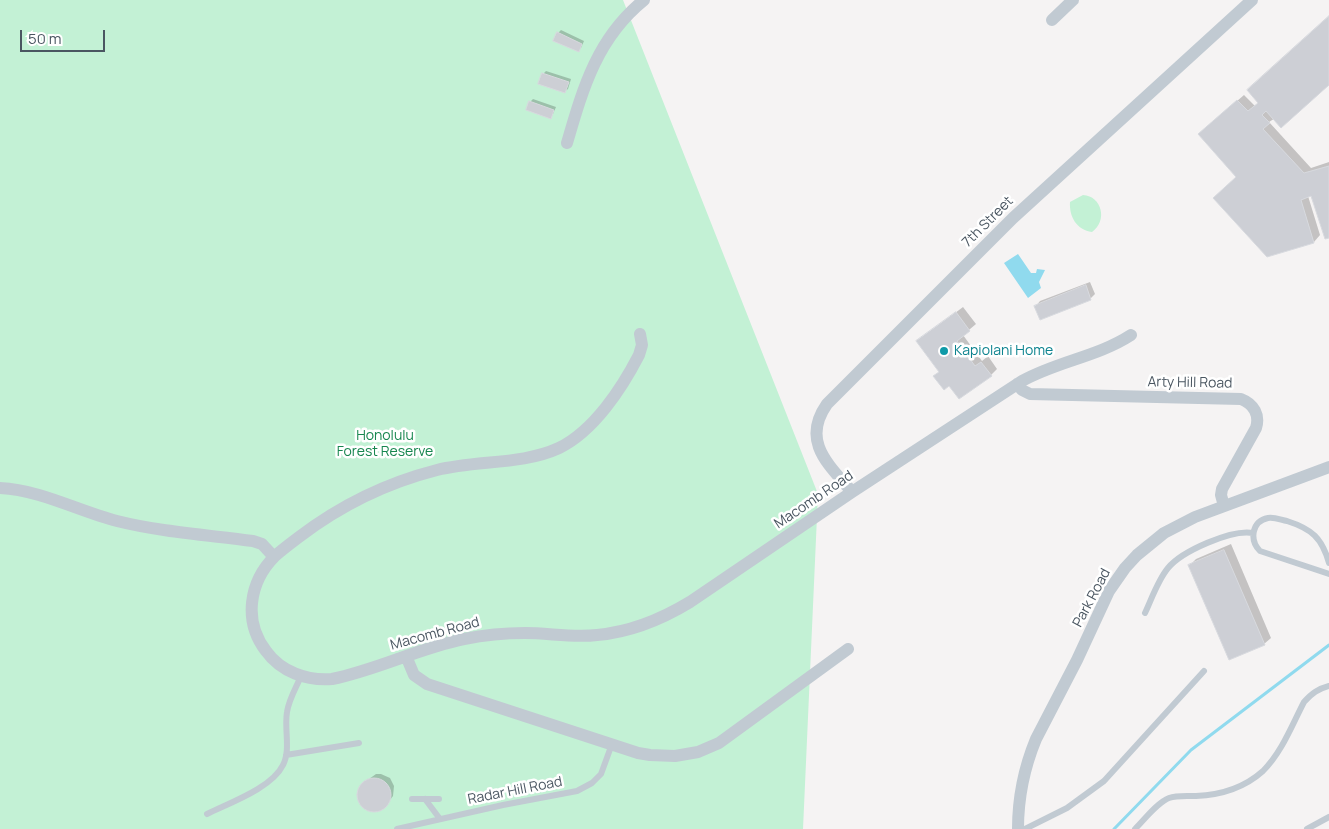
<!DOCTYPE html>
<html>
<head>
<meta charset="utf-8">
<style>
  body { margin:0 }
  #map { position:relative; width:1329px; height:829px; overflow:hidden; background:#f5f3f3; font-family:Manrope,sans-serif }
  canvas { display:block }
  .scale { position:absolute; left:20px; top:30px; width:85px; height:22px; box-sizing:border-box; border:2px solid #4a5661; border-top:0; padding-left:6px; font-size:15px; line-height:18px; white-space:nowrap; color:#4a5661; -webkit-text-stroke:4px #fff; paint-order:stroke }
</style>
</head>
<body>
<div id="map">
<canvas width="1329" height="829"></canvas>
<div class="scale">50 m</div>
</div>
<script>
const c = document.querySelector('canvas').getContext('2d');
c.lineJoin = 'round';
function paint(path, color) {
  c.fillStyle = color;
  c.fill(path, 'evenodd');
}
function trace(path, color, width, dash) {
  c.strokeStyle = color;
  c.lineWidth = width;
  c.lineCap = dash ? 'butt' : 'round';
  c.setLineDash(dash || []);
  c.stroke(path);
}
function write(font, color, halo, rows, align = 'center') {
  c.font = font + ' Manrope,sans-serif';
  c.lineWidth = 5;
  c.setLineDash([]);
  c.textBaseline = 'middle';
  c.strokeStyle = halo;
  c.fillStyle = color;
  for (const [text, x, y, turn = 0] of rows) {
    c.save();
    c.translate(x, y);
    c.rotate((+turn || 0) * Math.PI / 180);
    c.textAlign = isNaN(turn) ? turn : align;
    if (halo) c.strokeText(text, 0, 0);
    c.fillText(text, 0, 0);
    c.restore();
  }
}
paint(new Path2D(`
  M0 0H623L818 494 803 829H0Z
  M1083 195C1102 196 1108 221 1092 232 1077 230 1069 217 1070 202Z`), '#c3f1d5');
paint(new Path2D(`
  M1018 254 1031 273H1036L1037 269 1045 270 1039 282 1041 288 1028 298 1004 263Z`), '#90daee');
paint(new Path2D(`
  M1329 17V84L1269 122 1311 168 1329 162V237L1312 194 1308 196 1320 235 1314 242 1238 176 1206 128 1244 95 1255 106 1259 102Z
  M561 30 584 41 581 48 578 50 558 33Z
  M546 71 571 79 568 89 565 91 543 74Z
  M533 99 556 107 553 114 550 117 530 102Z
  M1090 282 1095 294 1091 298 1041 318 1036 306 1040 301Z
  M963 307 976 324 963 335 982 361 988 356 997 369 991 375 949 384 935 376 940 371 918 341Z
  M1231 544 1271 638 1264 644 1190 565 1196 559Z
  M376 774H381L390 778 394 786 393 796 386 805 377 810H372L364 806 359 798 358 793 362 784Z`), '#0003');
trace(new Path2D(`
  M1114 829 1191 750 1329 645`), '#90daee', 3);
const building = new Path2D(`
  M1329 16V85L1281 128 1266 111 1262 115 1270 123 1263 129 1304 173 1329 166V238L1325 239 1311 196 1301 200 1314 243 1267 257 1213 198 1236 177 1198 134 1237 100 1248 111 1258 103 1247 90Z
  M557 32 582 44 579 52 553 41Z
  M542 73 569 82 565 93 538 84Z
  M529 101 554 110 551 119 526 110Z
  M1086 285 1091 300 1040 320 1034 306Z
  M956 312 970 331 957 341 975 366 981 362 992 376 959 399 949 386 944 390 933 376 939 372 916 341Z
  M1224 550 1265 645 1229 660 1188 565Z
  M357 795a17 17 0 1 1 34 0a17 17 0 1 1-34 0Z`);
paint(building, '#cdcfd5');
trace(building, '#d7d9de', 1);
trace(new Path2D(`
  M1329 563C1322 538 1312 529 1287 521 1281 520 1275 517 1268 518 1252 521 1249 540 1260 551L1329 574
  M1145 613C1152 598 1158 580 1168 568 1182 551 1232 529 1253 533
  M286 755 359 743
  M412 799H439
  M425 799 440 819
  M207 814C229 803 272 788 283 765 291 750 284 728 287 712 289 699 296 688 301 676
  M397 829 503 805 577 791 592 783 601 774 612 744
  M1025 829 1067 808 1104 781 1204 671
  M1135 829C1144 820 1158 802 1169 798 1177 795 1187 796 1196 796 1221 795 1244 788 1263 771 1282 752 1292 725 1304 702 1312 693 1318 689 1329 686
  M1307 829 1329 817`), '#c1cad2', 6);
trace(new Path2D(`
  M1052 20 1073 0
  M567 143C583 88 597 38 644 0
  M640 334 642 345 639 355C622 388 594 431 559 448 522 465 477 460 437 470 386 483 341 505 299 537 291 543 283 549 275 556 249 582 243 621 266 651 281 672 307 681 332 679 377 670 419 648 464 639 484 635 504 633 525 633 549 633 573 638 597 635 631 632 662 619 690 602L852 492 1022 381C1058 361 1097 357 1131 335
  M1017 384 1022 390 1030 394 1241 399C1254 404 1260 415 1256 428L1222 489 1221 495 1224 506
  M0 488C41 490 78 511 117 521 161 532 208 535 253 541L262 544 274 557
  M852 492C828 464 801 441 827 404L1013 218 1252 0
  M406 656 414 675 427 684 638 753 650 755 675 756 698 752 719 743 848 649
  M1018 829C1018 797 1024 768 1036 739L1077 660 1109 591 1125 568 1137 555 1164 533 1195 517 1329 467`), '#c1cad2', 12);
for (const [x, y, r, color] of [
  [944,351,5,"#0f9aa8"]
]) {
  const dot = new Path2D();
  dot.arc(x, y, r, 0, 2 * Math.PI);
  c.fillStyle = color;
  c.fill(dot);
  trace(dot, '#fff', 2);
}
write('14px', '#4a5661', '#fff', [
  ["7th Street",988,222,-45],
  ["Arty Hill Road",1190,383,1],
  ["Macomb Road",814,500,-34],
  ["Park Road",1092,598,-62],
  ["Macomb Road",435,634,-15],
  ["Radar Hill Road",515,791,-11]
]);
write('14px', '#0d838f', '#fff', [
  ["Kapiolani Home",954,351]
], 'left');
write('14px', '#17864f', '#fff', [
  ["Honolulu",385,436],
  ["Forest Reserve",385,452]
]);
</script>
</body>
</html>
